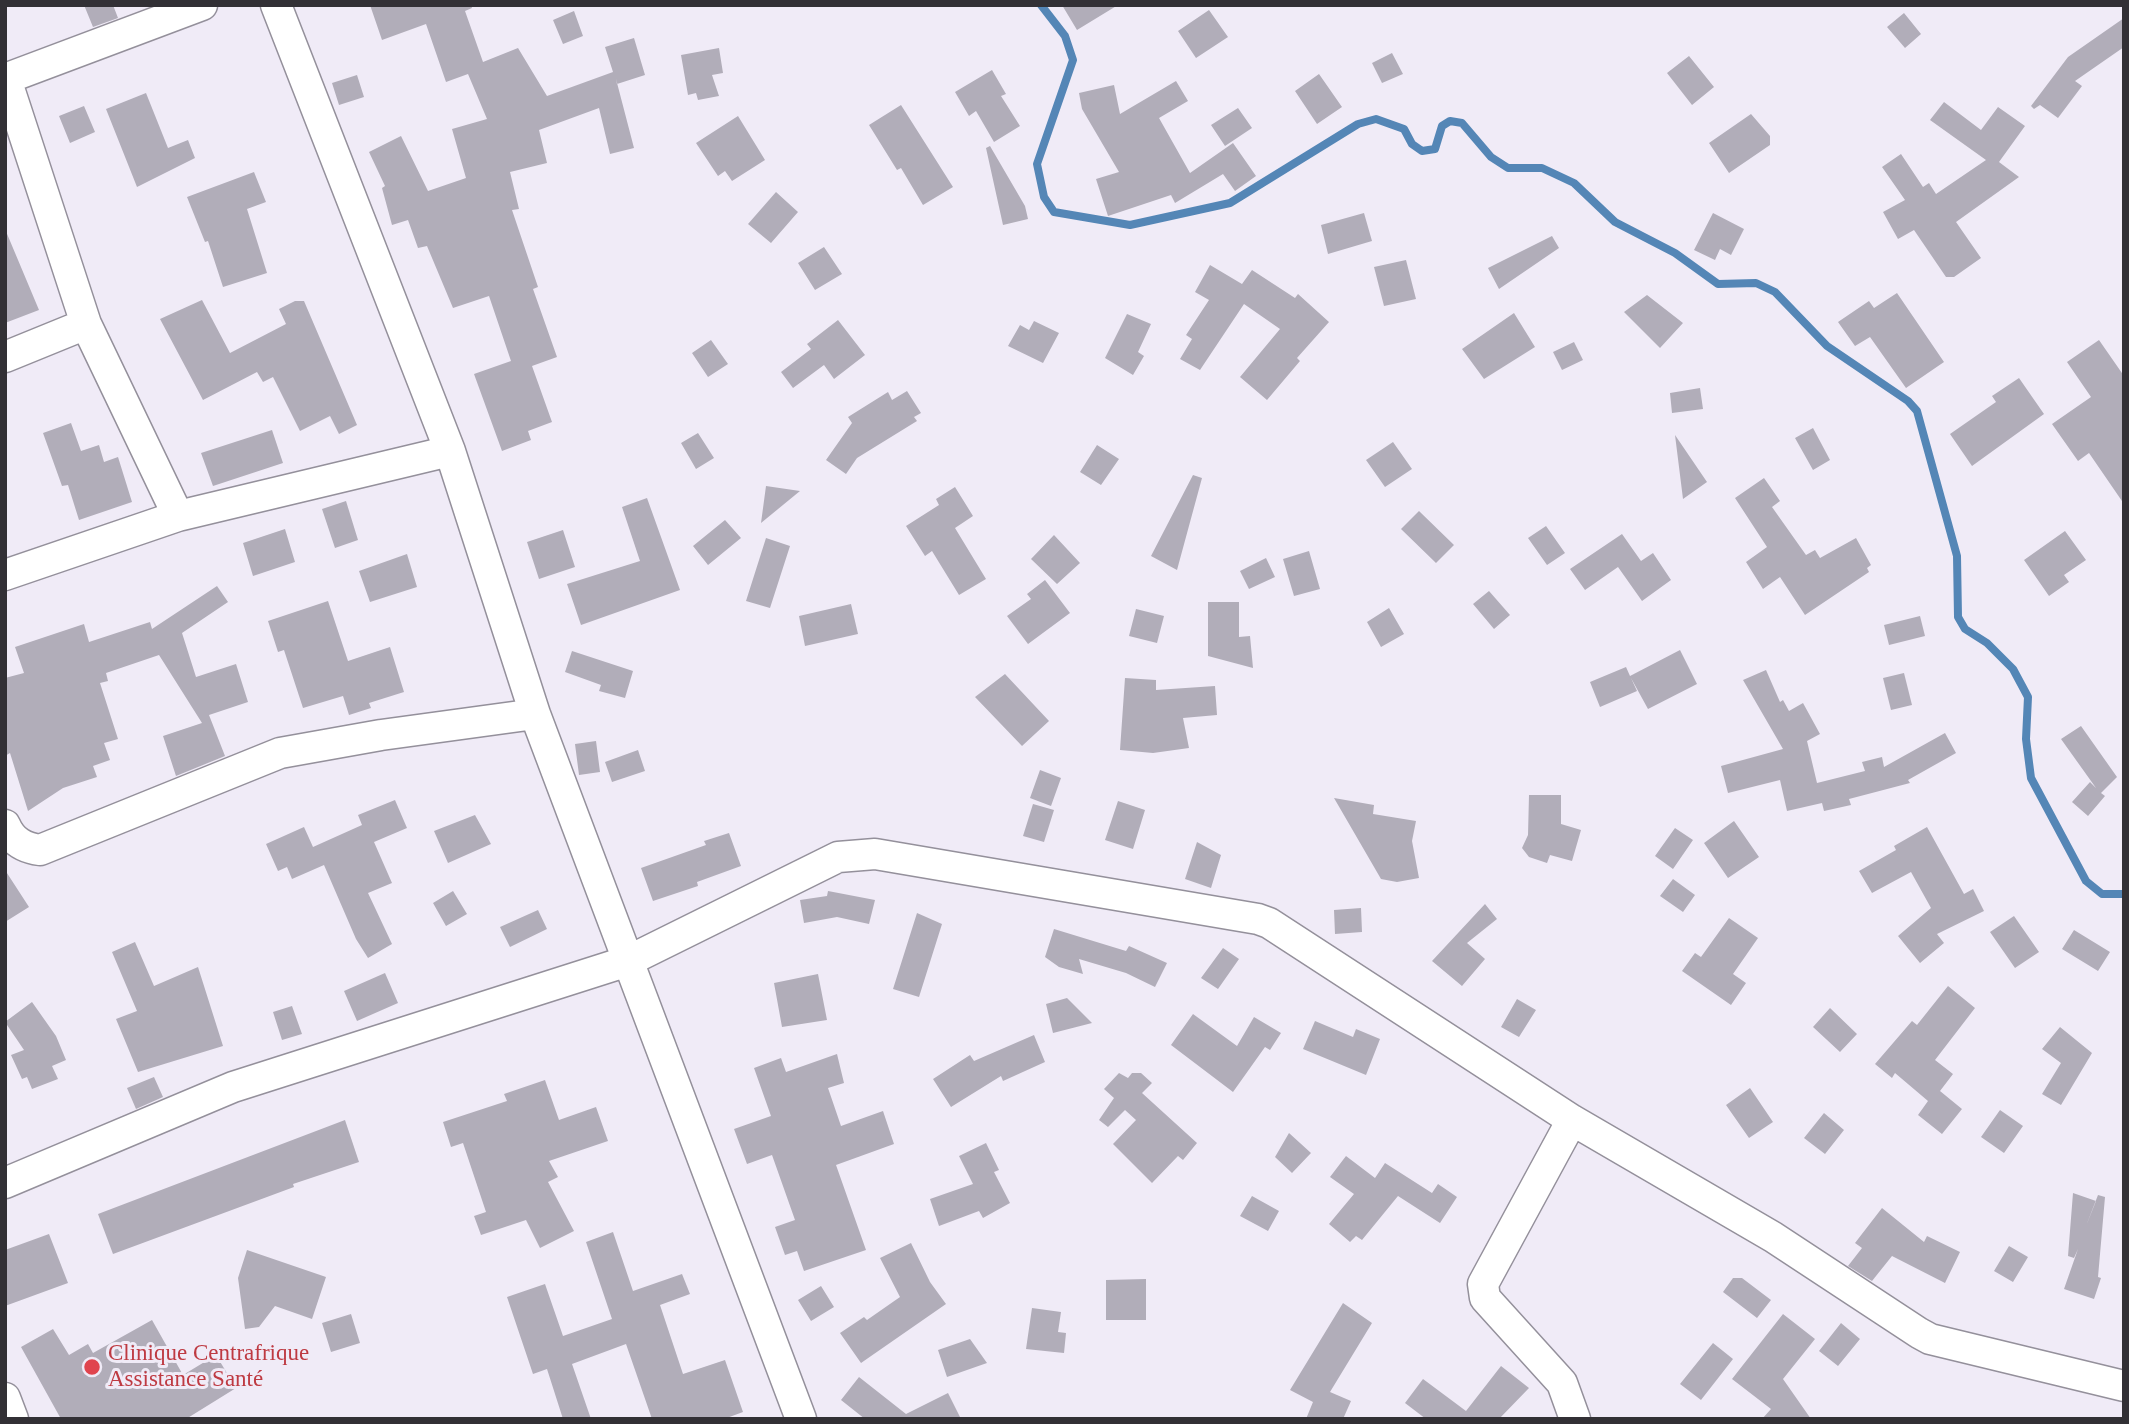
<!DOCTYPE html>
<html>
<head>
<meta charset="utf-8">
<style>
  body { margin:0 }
  #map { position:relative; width:2129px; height:1424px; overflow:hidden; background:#f0ebf7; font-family:"Times New Roman",serif }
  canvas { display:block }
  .frame { position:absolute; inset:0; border:7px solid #323035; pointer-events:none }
</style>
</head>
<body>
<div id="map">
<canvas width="2129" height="1424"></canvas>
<div class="frame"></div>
</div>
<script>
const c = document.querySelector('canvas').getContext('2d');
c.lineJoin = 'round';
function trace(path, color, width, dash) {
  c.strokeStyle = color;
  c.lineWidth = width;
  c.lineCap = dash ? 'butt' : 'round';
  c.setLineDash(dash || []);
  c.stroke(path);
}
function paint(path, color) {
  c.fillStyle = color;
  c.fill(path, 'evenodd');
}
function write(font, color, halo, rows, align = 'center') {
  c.font = font + ' "Times New Roman",serif';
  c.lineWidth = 6;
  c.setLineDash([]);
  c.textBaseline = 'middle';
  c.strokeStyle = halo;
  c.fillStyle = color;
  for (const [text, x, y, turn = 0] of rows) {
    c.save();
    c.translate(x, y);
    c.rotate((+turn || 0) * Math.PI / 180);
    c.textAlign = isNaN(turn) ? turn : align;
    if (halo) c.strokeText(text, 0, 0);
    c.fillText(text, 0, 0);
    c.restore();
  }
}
trace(new Path2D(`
  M1041 5 1065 36 1073 60 1037 164 1044 197 1054 212 1130 225 1230 203 1358 124 1376 119 1404 129 1412 144 1422 151 1435 149 1442 126 1450 121 1462 123 1491 157 1508 168H1542L1574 183 1615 222 1675 253 1718 284 1756 283 1775 292 1827 346 1908 401 1917 411 1957 556 1958 617 1965 629 1987 643 2013 669 2028 697 2026 739 2031 778 2086 881 2102 894H2124`), '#5486b6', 8);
paint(new Path2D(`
  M84 5H113L118 18 93 27Z
  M370 5H471L472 8 465 11 483 62 518 48 547 96 613 72 605 47 634 38 645 75 617 84 616 79 634 148 610 154 599 108 539 130 547 163 510 172 519 209 512 210 538 287 533 289 557 357 532 366 552 422 528 431 531 440 502 451 474 374 511 361 489 296 453 308 427 246 418 248 408 220 392 225 382 188 385 186 369 152 401 136 428 191 466 178 452 129 487 119 468 74 446 82 426 24 382 40Z
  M1062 5H1118L1077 30Z
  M1209 10 1228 37 1196 58 1178 31Z
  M574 11 583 36 563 44 553 20Z
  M1904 13 1921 34 1905 48 1887 27Z
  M2124 18V47L2075 81 2082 86 2058 118 2040 105 2034 109 2031 106 2068 57Z
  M719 48 723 73 712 75 719 96 698 100 696 93 688 95 681 55Z
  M1392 53 1403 74 1382 83 1372 63Z
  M1689 56 1714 87 1692 105 1667 73Z
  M992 70 1006 94 1001 96 1020 126 994 142 976 111 969 116 955 92Z
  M1319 74 1342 107 1317 124 1295 91Z
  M357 75 364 97 339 105 332 83Z
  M1176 81 1188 101 1159 118 1190 173 1233 143 1256 176 1235 191 1223 174 1175 203 1171 195 1108 216 1096 179 1119 172 1082 109 1079 93 1114 85 1120 114Z
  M146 93 168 148 188 140 195 158 137 187 106 109Z
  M1944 102 1981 130 1998 107 2025 126 1999 162 2019 177 1956 222 1981 258 1954 277H1946L1914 230 1898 239 1883 212 1905 200 1882 167 1901 154 1923 187 1929 183 1936 194 1986 160 1930 120Z
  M901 105 953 187 923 205 901 168 897 170 869 125Z
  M84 106 95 132 70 143 59 116Z
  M1238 108 1252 128 1225 146 1211 125Z
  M1751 114 1770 136V145L1729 173 1709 143Z
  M738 116 765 160 732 181 725 171 718 176 696 143Z
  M990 146 1025 206 1028 219 1003 225 986 148Z
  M254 172 266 202 247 209 267 273 223 287 208 241 205 242 187 197Z
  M776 192 798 212 771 243 748 224Z
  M1364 213 1372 241 1328 254 1321 225Z
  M1713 213 1744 229 1731 255 1720 249 1715 260 1694 250Z
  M5 229 39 310 5 323Z
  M1552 236 1559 248 1499 289 1488 268Z
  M824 247 842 274 815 290 798 263Z
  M1406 260 1416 299 1384 306 1374 267Z
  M1210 265 1242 284 1252 270 1295 298 1298 294 1329 322 1297 358 1300 361 1267 400 1240 377 1280 329 1244 304 1200 370 1180 359 1192 339 1186 335 1209 300 1195 292Z
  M1897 293 1944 362 1906 388 1870 337 1855 346 1838 322 1869 301 1874 308Z
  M1647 295 1683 323 1660 348 1624 312Z
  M202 300 230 353 286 324 279 309 295 301H304L357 425 339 434 330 416 300 431 273 377 263 382 257 372 203 400 160 319Z
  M1514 313 1535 347 1484 379 1462 349Z
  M1127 314 1151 324 1138 352 1144 356 1133 375 1105 358Z
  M838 320 865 355 834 379 824 365 793 388 781 372 811 349 807 344Z
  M1034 321 1059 333 1043 363 1008 346 1020 325 1029 330Z
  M711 340 728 364 708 377 692 353Z
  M2099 340 2124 376V504L2089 453 2078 461 2052 424 2091 397 2067 362Z
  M1574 342 1583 360 1562 370 1553 352Z
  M2019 378 2044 414 1972 466 1950 434 1996 402 1992 396Z
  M1700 388 1703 409 1672 413 1670 393Z
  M907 391 921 413 914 417 917 421 857 458 846 474 826 460 852 423 848 417 888 392 892 400Z
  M71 423 81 451 99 445 104 462 118 457 132 502 79 520 68 485 62 486 43 433Z
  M1813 428 1830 460 1813 470 1795 438Z
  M272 430 283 463 213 486 201 453Z
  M698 433 714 458 696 469 681 443Z
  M1675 435 1707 482 1683 499Z
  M1393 442 1412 469 1385 487 1366 460Z
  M1097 445 1119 459 1101 485 1080 472Z
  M1193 475 1202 478 1177 570 1151 556Z
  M1764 478 1780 501 1772 507 1806 555 1815 550 1820 558 1856 538 1871 565 1867 568 1869 572 1805 615 1780 577 1763 589 1746 562 1767 547 1735 498Z
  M766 486 800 491 761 523Z
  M955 487 973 516 955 528 986 579 959 595 932 551 925 556 906 526 939 505 936 499Z
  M647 498 680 590 581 625 567 584 640 561 622 507Z
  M346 501 358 540 335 548 322 509Z
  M1419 511 1454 545 1436 563 1401 529Z
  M725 520 741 538 708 565 693 546Z
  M1546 526 1565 553 1547 565 1528 538Z
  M285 529 295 562 253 576 243 543Z
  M563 530 575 567 539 579 527 542Z
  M2065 531 2086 560 2064 575 2069 582 2049 596 2024 560Z
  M1622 534 1641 561 1653 553 1671 580 1642 601 1618 567 1585 590 1570 569Z
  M1054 535 1080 563 1057 584 1031 559Z
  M766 538 790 546 770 608 746 601Z
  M1309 551 1320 589 1294 596 1283 559Z
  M407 554 417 587 370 602 359 571Z
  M1266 558 1275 577 1249 589 1240 571Z
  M1045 580 1070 613 1028 644 1007 616 1031 599 1027 594Z
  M217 586 228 602 182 633 196 677 236 664 248 702 209 715 225 756 176 776 163 736 202 723 159 655 106 673 108 681 100 683 118 739 104 743 110 760 93 766 97 777 63 788 28 811 10 753 5 756V678L24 673 15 647 84 624 89 642 150 622 152 629Z
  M1489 591 1510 615 1494 629 1473 604Z
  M328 601 348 661 390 647 404 692 369 703 371 708 349 715 343 696 303 708 284 650 278 652 268 621Z
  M1208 602H1239V637L1250 636 1253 668 1208 656Z
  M851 604 858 634 805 646 799 616Z
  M1389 608 1404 634 1381 647 1367 622Z
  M1136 609 1164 616 1157 643 1129 636Z
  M1920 616 1925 636 1889 645 1884 625Z
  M1680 650 1697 684 1648 709 1631 678 1637 691 1600 707 1590 682 1626 667 1630 676Z
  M572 651 633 671 625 698 599 691 601 685 565 672Z
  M1766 670 1780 702 1783 700 1789 711 1803 703 1820 734 1807 741 1817 783 1865 771 1862 762 1882 757 1884 767 1945 733 1956 753 1908 780 1910 783 1849 799 1851 805 1824 811 1822 803 1787 811 1780 780 1728 793 1721 766 1783 749 1743 680Z
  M1904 673 1912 705 1891 710 1883 678Z
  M1005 674 1049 721 1022 746 975 697Z
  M1125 678 1156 680V690L1215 686 1217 715 1183 718 1189 748 1153 753 1120 750Z
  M2081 726 2117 777 2101 793 2105 796 2088 816 2072 802 2090 782 2096 788 2061 739Z
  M596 741 600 772 579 775 575 744Z
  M638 750 645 771 612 782 605 762Z
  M1040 770 1061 778 1051 806 1030 798Z
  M1529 795H1561V824L1581 830 1572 861 1550 855 1547 863 1529 857 1522 848 1528 835Z
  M1334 798 1374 805 1373 814 1416 821 1412 841 1419 878 1397 882 1381 879Z
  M395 800 407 828 374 842 392 883 368 893 392 944 368 958 356 939 324 865 292 879 287 867 278 871 266 844 304 827 313 847 362 825 358 815Z
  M1118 801 1145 810 1133 849 1105 840Z
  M1033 804 1054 810 1044 842 1023 836Z
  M475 815 491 844 448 863 434 831Z
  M1734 821 1759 857 1728 878 1704 843Z
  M1927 827 1964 894 1973 889 1984 911 1937 934 1944 943 1920 963 1898 936 1931 908 1911 872 1872 893 1859 871 1896 850 1894 846Z
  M1675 828 1693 840 1673 869 1655 856Z
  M729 833 741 866 697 882 698 886 653 901 641 868 706 845 704 841Z
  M1197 842 1221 855 1211 888 1185 879Z
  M5 870 29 907 5 922Z
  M1673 879 1695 895 1683 912 1660 896Z
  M453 891 467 914 446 926 433 903Z
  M828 891 875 900 869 924 837 917 804 923 800 900 827 896Z
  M1485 904 1497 919 1467 943 1485 959 1462 986 1432 961Z
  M1361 908 1362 932 1335 934 1334 910Z
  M538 910 547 929 510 947 500 927Z
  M917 913 942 924 919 997 893 989Z
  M2014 916 2039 952 2015 968 1990 932Z
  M1729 918 1758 938 1733 974 1746 983 1731 1005 1682 971 1695 953 1701 957Z
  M1054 929 1126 951 1129 946 1167 963 1155 987 1126 973 1079 959 1083 974 1059 967 1045 957Z
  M2074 930 2110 952 2098 971 2062 949Z
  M135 942 154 986 198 967 223 1046 138 1072 116 1019 137 1011 112 952Z
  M1223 948 1239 959 1218 989 1201 978Z
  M385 973 398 1003 357 1021 344 991Z
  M818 974 827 1020 782 1027 774 983Z
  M1948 986 1975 1008 1935 1060 1953 1074 1940 1091 1962 1109 1942 1134 1918 1115 1928 1101 1895 1073 1892 1078 1875 1064 1912 1021 1917 1025Z
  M1067 998 1092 1023 1053 1033 1046 1004Z
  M1517 999 1536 1010 1519 1037 1501 1027Z
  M32 1002 56 1036 66 1060 52 1066 58 1079 32 1089 27 1077 22 1079 11 1055 24 1050 5 1022Z
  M292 1006 302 1034 282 1040 273 1012Z
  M1830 1008 1857 1034 1840 1052 1813 1027Z
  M1193 1014 1237 1046 1254 1017 1281 1033 1270 1050 1265 1047 1233 1092 1171 1045Z
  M1315 1021 1353 1037 1356 1029 1380 1039 1366 1075 1303 1049Z
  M2060 1027 2092 1053 2061 1105 2042 1094 2061 1063 2042 1049Z
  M1034 1035 1045 1062 1003 1081 1001 1076 951 1107 933 1079 970 1055 974 1061Z
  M837 1054 844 1083 828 1088 841 1126 883 1111 894 1144 836 1165 866 1250 804 1271 797 1251 785 1255 775 1227 795 1220 772 1155 747 1164 734 1129 771 1116 754 1068 781 1058 786 1072Z
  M1119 1073 1128 1078 1132 1073H1141L1152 1083 1142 1093 1197 1143 1183 1160 1178 1156 1152 1183 1113 1144 1136 1120 1125 1110 1108 1127 1099 1120 1114 1098 1104 1089Z
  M154 1077 163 1097 136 1109 127 1088Z
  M545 1080 559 1120 596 1107 608 1141 549 1161 558 1177 548 1182 574 1231 540 1248 526 1220 481 1235 474 1216 486 1212 463 1143 451 1147 443 1122 507 1101 504 1094Z
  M1750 1088 1773 1122 1749 1138 1726 1105Z
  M2000 1110 2023 1126 2004 1153 1981 1137Z
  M1824 1113 1844 1130 1825 1154 1804 1138Z
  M345 1120 359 1162 293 1184 294 1187 113 1254 98 1214Z
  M1289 1133 1311 1153 1292 1173 1275 1157Z
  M986 1143 999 1170 994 1172 1010 1203 983 1218 979 1211 939 1226 930 1199 973 1184 959 1156Z
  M1346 1156 1375 1178 1385 1163 1432 1193 1438 1184 1457 1197 1440 1223 1398 1196 1362 1240 1356 1236 1350 1242 1329 1224 1354 1194 1330 1177Z
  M2073 1193 2096 1201 2086 1226 2098 1195 2105 1197 2098 1277 2101 1278 2094 1299 2064 1289 2078 1249 2074 1258 2068 1256Z
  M1252 1196 1279 1211 1268 1231 1240 1216Z
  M1882 1208 1924 1242 1927 1236 1960 1252 1945 1283 1892 1256 1872 1281 1848 1266 1862 1248 1855 1243Z
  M613 1232 633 1291 682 1274 690 1294 660 1305 683 1374 725 1360 743 1412 724 1419H652L626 1344 572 1364 591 1419H563L547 1369 533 1374 507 1297 545 1284 563 1336 612 1319 586 1242Z
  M49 1234 68 1283 5 1306V1250Z
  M911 1243 930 1282 946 1304 861 1363 840 1333 864 1317 867 1320 900 1297 880 1258Z
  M2009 1246 2028 1257 2013 1282 1994 1271Z
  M247 1250 326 1277 312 1319 275 1306 259 1327 245 1329 238 1278Z
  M1733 1278H1742L1771 1300 1757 1318 1723 1292Z
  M1146 1279V1320H1106V1280Z
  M821 1286 834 1307 811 1321 798 1300Z
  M1343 1303 1372 1323 1330 1392 1351 1401 1343 1419H1306L1313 1402 1290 1390Z
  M1032 1308 1061 1312 1058 1332 1066 1333 1064 1353 1026 1349Z
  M351 1314 360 1343 331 1352 322 1323Z
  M1783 1314 1815 1339 1783 1379 1811 1419H1762L1771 1409 1732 1379Z
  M152 1320 183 1375 216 1355 236 1388 186 1419H61L21 1347 53 1329 69 1355 88 1344 93 1353Z
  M1841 1323 1860 1339 1838 1366 1819 1351Z
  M970 1339 987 1363 947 1377 938 1350Z
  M1713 1343 1733 1359 1701 1400 1680 1384Z
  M1501 1366 1529 1388 1499 1419H1426L1405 1403 1423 1379 1466 1411Z
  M859 1377 906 1414 948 1393 961 1419H865L841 1400Z`), '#b1adb9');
const minor = new Path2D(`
  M276 5 450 451 535 714 801 1419
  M5 79 202 5
  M6 79 86 324 178 516
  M5 357 86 324
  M5 575 178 516 450 451
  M5 825C12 841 24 848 40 850L280 753 381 735 535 714
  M1572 1120 1483 1284 1485 1298 1562 1383 1575 1419
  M5 1183 233 1087 628 961 838 857 875 854 1258 919 1269 923 1572 1120 1773 1237 1919 1333 1930 1339 2124 1386
  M5 1398 13 1419`);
trace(minor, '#94909b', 33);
trace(minor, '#fff', 30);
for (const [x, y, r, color] of [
  [92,1367,9,"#e0444e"]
]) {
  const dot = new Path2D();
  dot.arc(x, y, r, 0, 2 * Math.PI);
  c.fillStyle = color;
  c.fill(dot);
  trace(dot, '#f0ebf7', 2.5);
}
write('23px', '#be3a42', '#f0ebf7', [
  ["Clinique Centrafrique",108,1354],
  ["Assistance Santé",108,1380]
], 'left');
</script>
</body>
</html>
